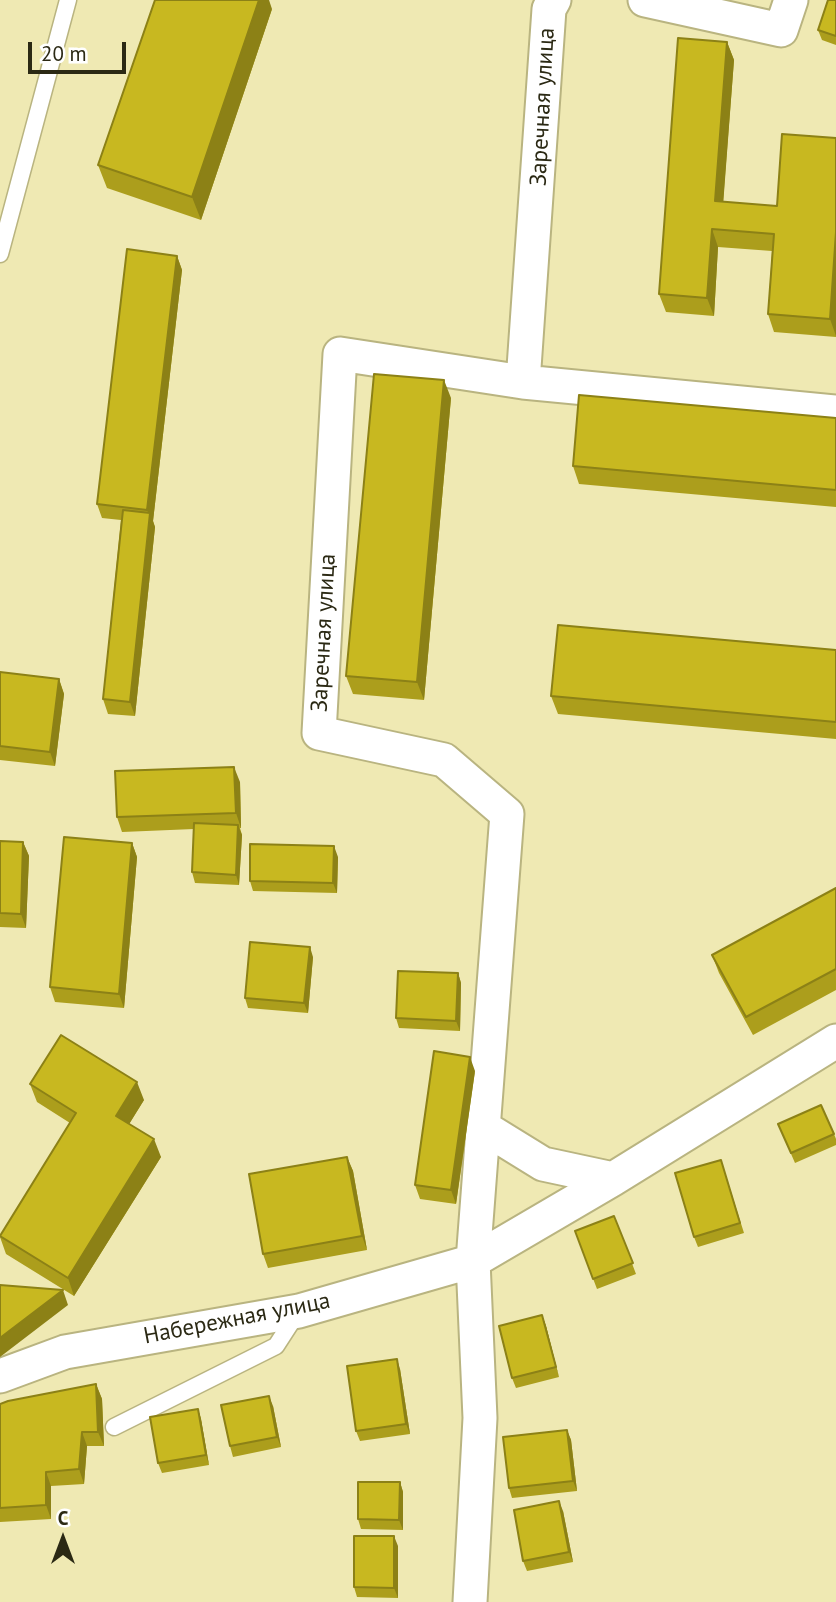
<!DOCTYPE html>
<html>
<head>
<meta charset="utf-8">
<style>
  body { margin:0 }
  #map { position:relative; width:836px; height:1602px; overflow:hidden; background:#efe9b3; font-family:"PT Sans",sans-serif }
  canvas { display:block }
  .north { position:absolute; left:28px; top:1504px; width:70px; height:70px; -webkit-text-stroke:5px #fff; paint-order:stroke; rotate:0deg; font-size:19px; font-weight:700; line-height:28px; text-align:center; color:#2b2914 }
  .north::after { content:''; display:block; margin:auto; width:24px; height:32px; background:#2b2914; clip-path:polygon(50% 0,100% 100%,50% 72%,0 100%) }
  .scale { position:absolute; left:28px; top:42px; width:98px; height:32px; box-sizing:border-box; border:4px solid #2b2914; border-top:0; padding-left:9px; font-size:21px; line-height:24px; white-space:nowrap; color:#2b2914; -webkit-text-stroke:5px #fff; paint-order:stroke }
</style>
</head>
<body>
<div id="map">
<canvas width="836" height="1602"></canvas>
<div class="north">С</div>
<div class="scale">20 m</div>
</div>
<script>
const c = document.querySelector('canvas').getContext('2d');
c.lineJoin = 'round';
function trace(path, color, width, dash) {
  c.strokeStyle = color;
  c.lineWidth = width;
  c.lineCap = dash ? 'butt' : 'round';
  c.setLineDash(dash || []);
  c.stroke(path);
}
function paint(path, color) {
  c.fillStyle = color;
  c.fill(path, 'evenodd');
}
function write(font, color, halo, rows, align = 'center') {
  c.font = font + ' "PT Sans",sans-serif';
  c.lineWidth = 5;
  c.setLineDash([]);
  c.textBaseline = 'middle';
  c.strokeStyle = halo;
  c.fillStyle = color;
  for (const [text, x, y, turn = 0] of rows) {
    c.save();
    c.translate(x, y);
    c.rotate((+turn || 0) * Math.PI / 180);
    c.textAlign = isNaN(turn) ? turn : align;
    if (halo) c.strokeText(text, 0, 0);
    c.fillText(text, 0, 0);
    c.restore();
  }
}
const service = new Path2D(`
  M0 254 68 0
  M114 1427 276 1346 298 1312`);
const minor = new Path2D(`
  M645 0 781 30 791 0
  M523 382 549 9 554 0
  M483 1127 543 1164 613 1179
  M0 1376 65 1352 299 1311 473 1261 613 1179 836 1041
  M470 1602 480 1418 473 1261 507 814 444 760 319 733 340 354 523 382 836 412`);
trace(service, '#b9b480', 19);
trace(minor, '#b9b480', 37);
trace(service, '#fff', 16);
trace(minor, '#fff', 33);
paint(new Path2D(`
  M836 0V45L822 40 818 30Z
  M272 9 201 220 107 188 98 165Z
  M727 42 734 60 723 202 777 206 836 138V337L774 332 768 314 772 251 718 247 714 316 666 312 659 294Z
  M177 256 182 270 153 521 155 527 135 716 108 714 103 699 121 520 102 518 97 504Z
  M451 398 424 700 353 694 346 676Z
  M836 418V507L579 484 573 466Z
  M836 650V739L558 714 551 696Z
  M0 672 59 679 64 694 55 766 0 760Z
  M240 782 241 828H240L242 835 239 885 195 883 192 872 194 829 122 832 117 817Z
  M0 841 23 842 29 856 26 928 0 927Z
  M132 843 137 857 124 1008 55 1002 50 987Z
  M338 857 337 893 253 891 250 881Z
  M836 888V990L753 1035 719 973 712 955Z
  M313 957 308 1013 248 1008 245 998Z
  M458 973 461 983 460 1031 399 1028 396 1018Z
  M475 1071 456 1204 420 1199 415 1185Z
  M30 1084 144 1100 129 1124 161 1157 74 1296 6 1254 0 1237 70 1123 37 1102Z
  M778 1124 834 1134 836 1139V1145L795 1163Z
  M347 1157 353 1171 367 1250 268 1268 263 1254Z
  M721 1160 744 1233 698 1247 694 1237Z
  M614 1216 636 1274 597 1289 575 1231Z
  M542 1315 546 1326 559 1377 516 1388 512 1378Z
  M400 1369 410 1434 360 1441 356 1431Z
  M96 1384 102 1399 104 1446H87L84 1484 51 1486V1519L0 1522V1404Z
  M273 1406 281 1447 233 1457 230 1446Z
  M198 1409 201 1419 209 1465 162 1473 158 1463Z
  M567 1430 571 1440 577 1491 512 1498 509 1488Z
  M400 1482 403 1492V1530L361 1529 358 1519Z
  M563 1511 573 1562 527 1571 523 1561Z
  M398 1546V1598L357 1597 354 1587Z`), '#ac9e1c');
paint(new Path2D(`
  M259 0H269L272 9 201 220 192 197Z
  M727 42 734 60 722 219 715 201Z
  M712 229 718 247 714 316 707 298Z
  M836 232V336L830 319Z
  M177 256 182 270 153 521 155 527 135 716 130 702 149 516 147 510Z
  M444 380 451 398 424 700 417 682Z
  M59 679 64 694 55 766 50 752Z
  M234 767 240 782 241 828 236 813Z
  M238 825 242 835 239 885 236 875Z
  M23 842 29 856 26 928 21 914Z
  M132 843 137 857 124 1008 119 994Z
  M334 846 338 857 337 893 333 883Z
  M310 947 313 957 308 1013 304 1003Z
  M458 973 461 983 460 1031 456 1021Z
  M470 1057 475 1071 456 1204 451 1190Z
  M137 1082 144 1100 123 1134 116 1116Z
  M154 1139 161 1157 74 1296 68 1278Z
  M347 1157 353 1171 367 1250 362 1236Z
  M63 1290 68 1305 0 1357V1338Z
  M542 1315 546 1326 559 1377 556 1367Z
  M397 1359 400 1369 410 1434 406 1424Z
  M96 1384 102 1399 104 1446 98 1432Z
  M269 1396 273 1406 281 1447 277 1437Z
  M198 1409 201 1419 209 1465 206 1455Z
  M567 1430 571 1440 577 1491 573 1481Z
  M82 1432 87 1446 84 1484 79 1469Z
  M46 1472 51 1486V1519L46 1505Z
  M400 1482 403 1492V1530L399 1520Z
  M559 1501 563 1511 573 1562 569 1552Z
  M394 1536 398 1546V1598L394 1588Z`), '#8c8116');
const building = new Path2D(`
  M155 0H259L192 197 98 165Z
  M828 0H836V36L818 30Z
  M678 38 727 42 715 201 777 206 782 134 836 138V232L830 319 768 314 774 234 712 229 707 298 659 294Z
  M127 249 177 256 147 510 97 504Z
  M374 374 444 380 417 682 346 676Z
  M579 395 836 418V490L573 466Z
  M123 510 150 513 130 702 103 699Z
  M558 625 836 650V722L551 696Z
  M0 672 59 679 50 752 0 746Z
  M234 767 236 813 117 817 115 771Z
  M194 823 238 825 236 875 192 872Z
  M64 837 132 843 119 994 50 987Z
  M0 841 23 842 21 914 0 913Z
  M250 844 334 846 333 883 250 881Z
  M836 888V969L746 1017 712 955Z
  M250 942 310 947 304 1003 245 998Z
  M398 971 458 973 456 1021 396 1018Z
  M61 1035 137 1082 116 1116 154 1139 68 1278 0 1236 76 1113 30 1084Z
  M434 1051 470 1057 451 1190 415 1185Z
  M821 1105 834 1134 791 1153 778 1124Z
  M347 1157 362 1236 263 1254 249 1174Z
  M721 1160 740 1223 694 1237 675 1173Z
  M614 1216 633 1263 593 1279 575 1231Z
  M0 1285 63 1290 0 1338Z
  M542 1315 556 1367 512 1378 499 1326Z
  M397 1359 406 1424 356 1431 347 1366Z
  M96 1384 98 1432H82L79 1469 46 1472V1505L0 1508V1404L8 1401Z
  M269 1396 277 1437 230 1446 221 1405Z
  M198 1409 206 1455 158 1463 150 1417Z
  M567 1430 573 1481 509 1488 503 1437Z
  M358 1482H400L399 1520 358 1519Z
  M559 1501 569 1552 523 1561 514 1510Z
  M354 1536H394V1588L354 1587Z`);
paint(building, '#c8b820');
trace(building, '#8c8116', 2);
write('23px', '#2b2914', '#fff', [
  ["Заречная улица",543,107,-87],
  ["Заречная улица",324,633,-87],
  ["Набережная улица",237,1319,-11]
]);
</script>
</body>
</html>
